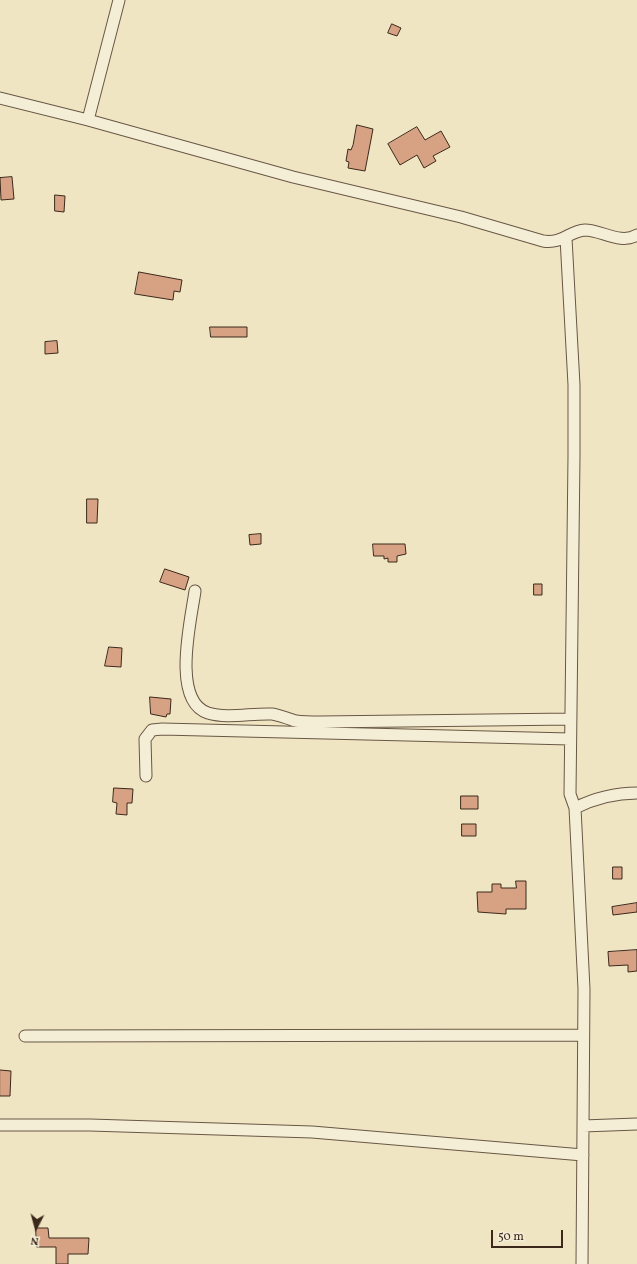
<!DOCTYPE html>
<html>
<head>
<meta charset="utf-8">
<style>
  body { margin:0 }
  #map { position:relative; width:637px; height:1264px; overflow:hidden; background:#f0e5c2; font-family:Vollkorn,serif }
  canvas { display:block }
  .north { position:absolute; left:16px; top:1208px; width:40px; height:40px; -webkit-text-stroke:3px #f5eed7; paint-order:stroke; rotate:186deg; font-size:11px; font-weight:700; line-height:16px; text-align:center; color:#3b281b }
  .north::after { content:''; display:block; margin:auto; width:14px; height:18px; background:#3b281b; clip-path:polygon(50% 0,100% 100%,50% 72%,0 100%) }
  .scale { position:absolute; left:491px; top:1230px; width:72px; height:18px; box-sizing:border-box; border:2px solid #3b281b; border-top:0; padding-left:5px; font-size:12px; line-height:14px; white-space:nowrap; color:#3b281b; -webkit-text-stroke:3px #f5eed7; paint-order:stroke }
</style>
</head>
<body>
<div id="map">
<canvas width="637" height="1264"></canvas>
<div class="north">N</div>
<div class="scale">50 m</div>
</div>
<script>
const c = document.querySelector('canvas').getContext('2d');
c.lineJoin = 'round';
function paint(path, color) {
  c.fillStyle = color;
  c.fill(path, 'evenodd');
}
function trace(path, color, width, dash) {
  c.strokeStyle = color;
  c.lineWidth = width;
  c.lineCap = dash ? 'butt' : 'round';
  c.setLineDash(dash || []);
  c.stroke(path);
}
const building = new Path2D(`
  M392 24 401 28 397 36 388 33Z
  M357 125 373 129 365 171 348 168 349 162 346 161 348 149 351 150 353 145Z
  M417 127 425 140 441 131 450 147 433 156 436 161 424 168 417 155 400 165 388 144Z
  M12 177 14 199 1 200 0 178Z
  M55 195 65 196 64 212 55 211Z
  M139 272 182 280 180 292 174 291 173 300 135 294Z
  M210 327H247V337H211Z
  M57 341 58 353 45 354V342Z
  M87 499H98L97 523H87Z
  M261 534V544L250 545 249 535Z
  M373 544H405L406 554 397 556V562H388V558L384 559V556H374Z
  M165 569 189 577 185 590 160 582Z
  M534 584H542V595H534Z
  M109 647 122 648 121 667 105 666Z
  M150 697 171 699 170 714H167L166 717 151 714Z
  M114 788 133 789 132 803H127V815L116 814 117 803 113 802Z
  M461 796H478V809H461Z
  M462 824H476V836H462Z
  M613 867H622V879H613Z
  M516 881H526V909H506V914L478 912 477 892H492V884H501V888H516Z
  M637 903V912L613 915 612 907Z
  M637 950V971L628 972V965L609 966 608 952Z
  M0 1070 11 1071 10 1096H0Z
  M36 1228H48L49 1238H89L88 1254H68V1264H56V1247H37Z`);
paint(building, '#d7a283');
trace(building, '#3b281b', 1);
const minor = new Path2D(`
  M0 98 88 120 293 177 461 217 543 241C563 244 569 231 585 230 601 230 621 245 637 235
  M88 120 119 0
  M566 238 574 385V456L570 794 575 808
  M195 591C191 620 171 701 208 713 228 719 251 713 272 714 280 715 288 719 296 721 304 722 312 722 320 722L571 719
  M146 776 145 739 152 730 162 729 570 739
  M25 1036 583 1035
  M0 1125H90L312 1132 583 1155
  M583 1126 637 1124
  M582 1264 584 989 575 808C595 798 615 793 637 793`);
trace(minor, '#685745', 13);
trace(minor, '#f5eed7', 11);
</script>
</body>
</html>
